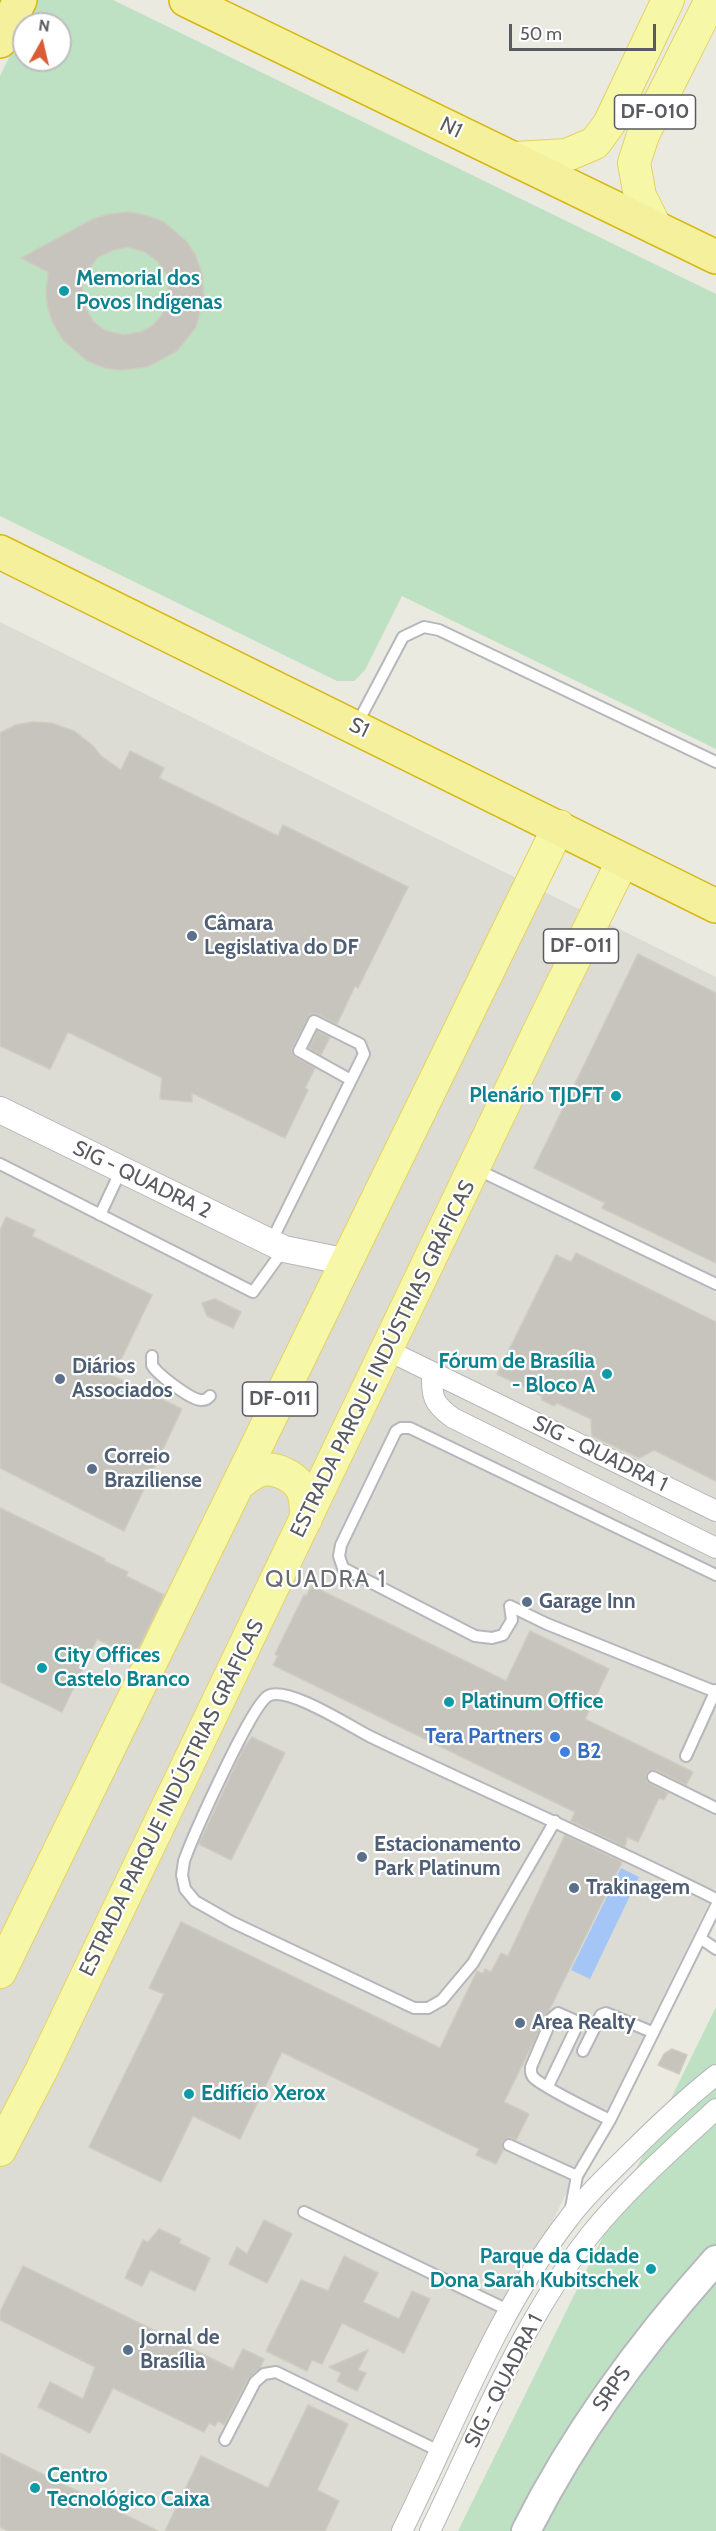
<!DOCTYPE html>
<html>
<head>
<meta charset="utf-8">
<style>
  body { margin:0 }
  #map { position:relative; width:716px; height:2531px; overflow:hidden; background:#eaeae0; font-family:Cabin,sans-serif }
  canvas { display:block }
  .north { position:absolute; left:12px; top:12px; width:60px; height:60px; box-sizing:border-box; background:#fff; border:2px solid #bdbdbf; border-radius:50%; rotate:8deg; font-size:16px; font-weight:700; line-height:24px; text-align:center; color:#595b60 }
  .north::after { content:''; display:block; margin:auto; width:21px; height:27px; background:#d95d37; clip-path:polygon(50% 0,100% 100%,50% 72%,0 100%) }
  .scale { position:absolute; left:509px; top:24px; width:147px; height:27px; box-sizing:border-box; border:3px solid #595b60; border-top:0; padding-left:8px; font-size:18px; line-height:21px; white-space:nowrap; color:#595b60; -webkit-text-stroke:4px #fff; paint-order:stroke }
</style>
</head>
<body>
<div id="map">
<canvas width="716" height="2531"></canvas>
<div class="north">N</div>
<div class="scale">50 m</div>
</div>
<script>
const c = document.querySelector('canvas').getContext('2d');
c.lineJoin = 'round';
function paint(path, color) {
  c.fillStyle = color;
  c.fill(path, 'evenodd');
}
function trace(path, color, width, dash) {
  c.strokeStyle = color;
  c.lineWidth = width;
  c.lineCap = dash ? 'butt' : 'round';
  c.setLineDash(dash || []);
  c.stroke(path);
}
function write(font, color, halo, rows, align = 'center') {
  c.font = font + ' Cabin,sans-serif';
  c.lineWidth = 4.5;
  c.setLineDash([]);
  c.textBaseline = 'middle';
  c.strokeStyle = halo;
  c.fillStyle = color;
  for (const [text, x, y, turn = 0] of rows) {
    c.save();
    c.translate(x, y);
    c.rotate((+turn || 0) * Math.PI / 180);
    c.textAlign = isNaN(turn) ? turn : align;
    if (halo) c.strokeText(text, 0, 0);
    c.fillText(text, 0, 0);
    c.restore();
  }
}
paint(new Path2D(`
  M0 622 716 977V1889L400 2531H0Z`), '#dcdbd4');
paint(new Path2D(`
  M37 0H113L716 294V749L402 596 365 670 354 681H337L0 516V76L24 27V60H60V24H26Z
  M716 2007V2531H458Z`), '#bee0c3');
paint(new Path2D(`
  M621 1868 639 1877 590 1979 571 1970Z`), '#a3c6f7');
const building = new Path2D(`
  M129 212 145 215 164 222 187 242 195 254 202 273 204 297 196 327 177 351 147 367 121 370 104 368 86 360 63 340 53 323 48 309 46 293 48 272 21 258 93 219 109 214ZM128 247 145 252 158 262 166 274 169 294 162 315 152 326 141 332 124 335 104 330 93 321 85 307 82 287 86 273 98 257 113 250Z
  M32 722 51 723 74 731 92 745 101 756 121 770 130 751 164 768 159 778 278 836 283 825 408 887 358 988 355 986 337 1024 317 1014H310L292 1048V1052L295 1057 315 1068 305 1088 308 1090 285 1138 192 1093V1102L160 1099 162 1078 68 1032 50 1069 0 1046V733L16 725Z
  M638 954 716 993V1263L602 1208 605 1203 534 1168Z
  M317 1031 330 1037 321 1055 309 1048Z
  M6 1217 35 1230 32 1236 152 1295 113 1376 182 1409 124 1531 0 1468V1230Z
  M576 1253 716 1322V1481L654 1450 639 1458 592 1436 591 1419 557 1403 554 1406 542 1400V1396L497 1374 556 1255 571 1262Z
  M215 1299 241 1312 233 1328 207 1316 202 1303Z
  M0 1508 105 1559 104 1561 128 1572 126 1576 164 1595 134 1657 97 1639 62 1712 0 1682Z
  M312 1586 506 1681 530 1631 609 1669 585 1719 693 1772 686 1785 656 1770 648 1771 646 1777 647 1782 668 1793 664 1800 659 1798 638 1842 627 1837 625 1847 571 1821 575 1812 273 1665 278 1656 275 1654 304 1595 306 1596Z
  M252 1737 285 1753 231 1860 199 1844 243 1749Z
  M565 1835 622 1862 504 2102 529 2114 516 2140 510 2137 502 2141 503 2150 496 2164 476 2155 479 2149 282 2052 240 2139 193 2116 161 2182 89 2147 164 1994 149 1988 181 1922 440 2048 477 1971 483 1974 485 1969 491 1972 501 1953 508 1956Z
  M672 2049 687 2055 679 2074 658 2065 664 2054Z
  M264 2220 292 2234 267 2283 229 2264 237 2247 247 2254Z
  M159 2229 181 2239 179 2243 210 2258 195 2291 150 2270 142 2286 125 2278 143 2240 148 2242Z
  M344 2256 378 2273 363 2302 399 2319 412 2291 430 2299 404 2353 342 2323 322 2364 312 2360 307 2371 266 2351 301 2280 328 2291Z
  M23 2266 233 2369 243 2349 264 2359 260 2368 248 2379 224 2425 218 2421 215 2426 209 2423 204 2432 113 2388 90 2433 38 2407 50 2382 83 2399 95 2367 0 2320V2312Z
  M368 2350 358 2370 366 2373 357 2391 337 2381 341 2373 329 2367Z
  M308 2405 348 2424 317 2490 339 2501 325 2531H165L201 2456 268 2488Z
  M0 2453 158 2531H8L0 2527Z`);
paint(building, '#c6c4bd');
trace(building, '#ceccbf', 1.5);
const service = new Path2D(`
  M356 726 403 637 424 627 439 630 716 762
  M0 1164 253 1292 284 1249
  M476 1169 716 1284
  M100 1215 121 1170
  M271 1242 364 1054 360 1044 314 1021 299 1051 351 1080
  M152 1356V1365C157 1374 191 1400 201 1400 206 1400 207 1399 210 1396
  M510 1606 512 1620 503 1635 492 1638 475 1636 343 1568 339 1556 341 1545 396 1431 401 1428H410L716 1575
  M510 1606 547 1624 716 1692
  M686 1756 716 1690
  M653 1777 716 1808
  M555 1821 473 1963 442 2000 428 2008H414L232 1922 195 1901 185 1889 182 1875 184 1861C193 1836 251 1706 268 1696 287 1685 351 1727 371 1737 486 1792 602 1842 716 1899
  M700 1938 716 1949
  M583 2051 601 2015 606 2013 652 2032
  M548 2086 577 2026 576 2021 558 2013 552 2018 531 2067C531 2072 530 2073 533 2077 542 2087 594 2112 610 2120
  M509 2145 577 2176
  M304 2212 510 2311
  M570 2213 577 2176 610 2120 716 1906
  M225 2440 255 2382 264 2374 276 2372 441 2452`);
const minor = new Path2D(`
  M387 1350 716 1511
  M432 1372C432 1397 432 1403 453 1418L716 1548
  M402 2531C454 2426 497 2311 569 2218 585 2196 606 2177 625 2158 654 2129 683 2101 716 2075
  M430 2531C478 2432 522 2321 590 2235 627 2189 673 2149 716 2109`);
const tertiary = new Path2D(`
  M0 1110 284 1249 348 1262`);
const secondary = new Path2D(`
  M526 2531C576 2432 642 2342 716 2260`);
const primary = new Path2D(`
  M515 158 567 155 595 143 609 124 668 0
  M656 228 640 196 634 163 643 135 711 0
  M238 1484C244 1480 251 1474 258 1471 275 1465 300 1478 304 1495 306 1502 306 1511 306 1519
  M0 1972 559 826
  M0 2150 41 2071 539 1031 623 860`);
const trunk = new Path2D(`
  M186 0 716 257
  M0 41 20 0
  M0 552 716 906`);
trace(service, '#b5b7bc', 14);
trace(minor, '#b5b7bc', 22);
trace(tertiary, '#b5b7bc', 28);
trace(secondary, '#b6b8be', 32);
trace(primary, '#e4d35f', 34);
trace(trunk, '#d7b813', 36);
trace(service, '#fff', 10);
trace(minor, '#fff', 20);
trace(tertiary, '#fff', 26);
trace(secondary, '#fff', 28);
trace(primary, '#f7f7a8', 32);
trace(trunk, '#f5f09b', 33);
for (const [x, y, r, color] of [
  [64,291,6,"#0f9aa8"],
  [192,936,6,"#5c6f8a"],
  [616,1096,6,"#0f9aa8"],
  [607,1374,6,"#0f9aa8"],
  [60,1379,6,"#5c6f8a"],
  [92,1469,6,"#5c6f8a"],
  [527,1602,6,"#5c6f8a"],
  [42,1668,6,"#0f9aa8"],
  [449,1702,6,"#0f9aa8"],
  [555,1737,6,"#3f7fe0"],
  [565,1752,6,"#3f7fe0"],
  [362,1857,6,"#5c6f8a"],
  [574,1888,6,"#5c6f8a"],
  [520,2023,6,"#5c6f8a"],
  [189,2094,6,"#0f9aa8"],
  [651,2269,6,"#0f9aa8"],
  [128,2350,6,"#5c6f8a"],
  [35,2488,6,"#0f9aa8"]
]) {
  const dot = new Path2D();
  dot.arc(x, y, r, 0, 2 * Math.PI);
  c.fillStyle = color;
  c.fill(dot);
  trace(dot, '#fff', 2);
}
for (const [x, y, w] of [
  [655,112,81],
  [581,946,75],
  [280,1399,75]
]) {
  const box = new Path2D();
  box.roundRect(x - w / 2, y - 17, w, 34, 4.5);
  c.fillStyle = '#fff';
  c.fill(box);
  trace(box, '#595b60', 1.5);
}
write('bold 20px', '#595b60', null, [
  ["DF-010",655,112],
  ["DF-011",581,946],
  ["DF-011",280,1399]
]);
write('21px', '#595b60', '#fff', [
  ["N1",451,128,26],
  ["S1",359,728,26],
  ["SIG - QUADRA 2",142,1180,26],
  ["ESTRADA PARQUE INDÚSTRIAS GRÁFICAS",383,1359,-64],
  ["SIG - QUADRA 1",600,1454,26],
  ["ESTRADA PARQUE INDÚSTRIAS GRÁFICAS",172,1798,-64],
  ["SIG - QUADRA 1",504,2381,-63],
  ["SRPS",612,2389,-55]
]);
write('bold 21px', '#0d838f', '#fff', [
  ["Memorial dos",76,279],
  ["Povos Indígenas",76,303],
  ["Plenário TJDFT",604,1096,"right"],
  ["Fórum de Brasília",595,1362,"right"],
  ["- Bloco A",595,1386,"right"],
  ["City Offices",54,1656],
  ["Castelo Branco",54,1680],
  ["Platinum Office",461,1702],
  ["Edifício Xerox",201,2094],
  ["Parque da Cidade",639,2257,"right"],
  ["Dona Sarah Kubitschek",639,2281,"right"],
  ["Centro",47,2476],
  ["Tecnológico Caixa",47,2500]
], 'left');
write('bold 21px', '#4e5e75', '#fff', [
  ["Câmara",204,924],
  ["Legislativa do DF",204,948],
  ["Diários",72,1367],
  ["Associados",72,1391],
  ["Correio",104,1457],
  ["Braziliense",104,1481],
  ["Garage Inn",539,1602],
  ["Estacionamento",374,1845],
  ["Park Platinum",374,1869],
  ["Trakinagem",586,1888],
  ["Area Realty",532,2023],
  ["Jornal de",140,2338],
  ["Brasília",140,2362]
], 'left');
write('bold 21px', '#366cbe', '#fff', [
  ["Tera Partners",543,1737],
  ["B2",577,1752,"left"]
], 'right');
c.letterSpacing = '1.5px';
write('24px', '#6a6c71', '#fff', [
  ["QUADRA 1",326,1580]
]);
c.letterSpacing = '0px';
</script>
</body>
</html>
